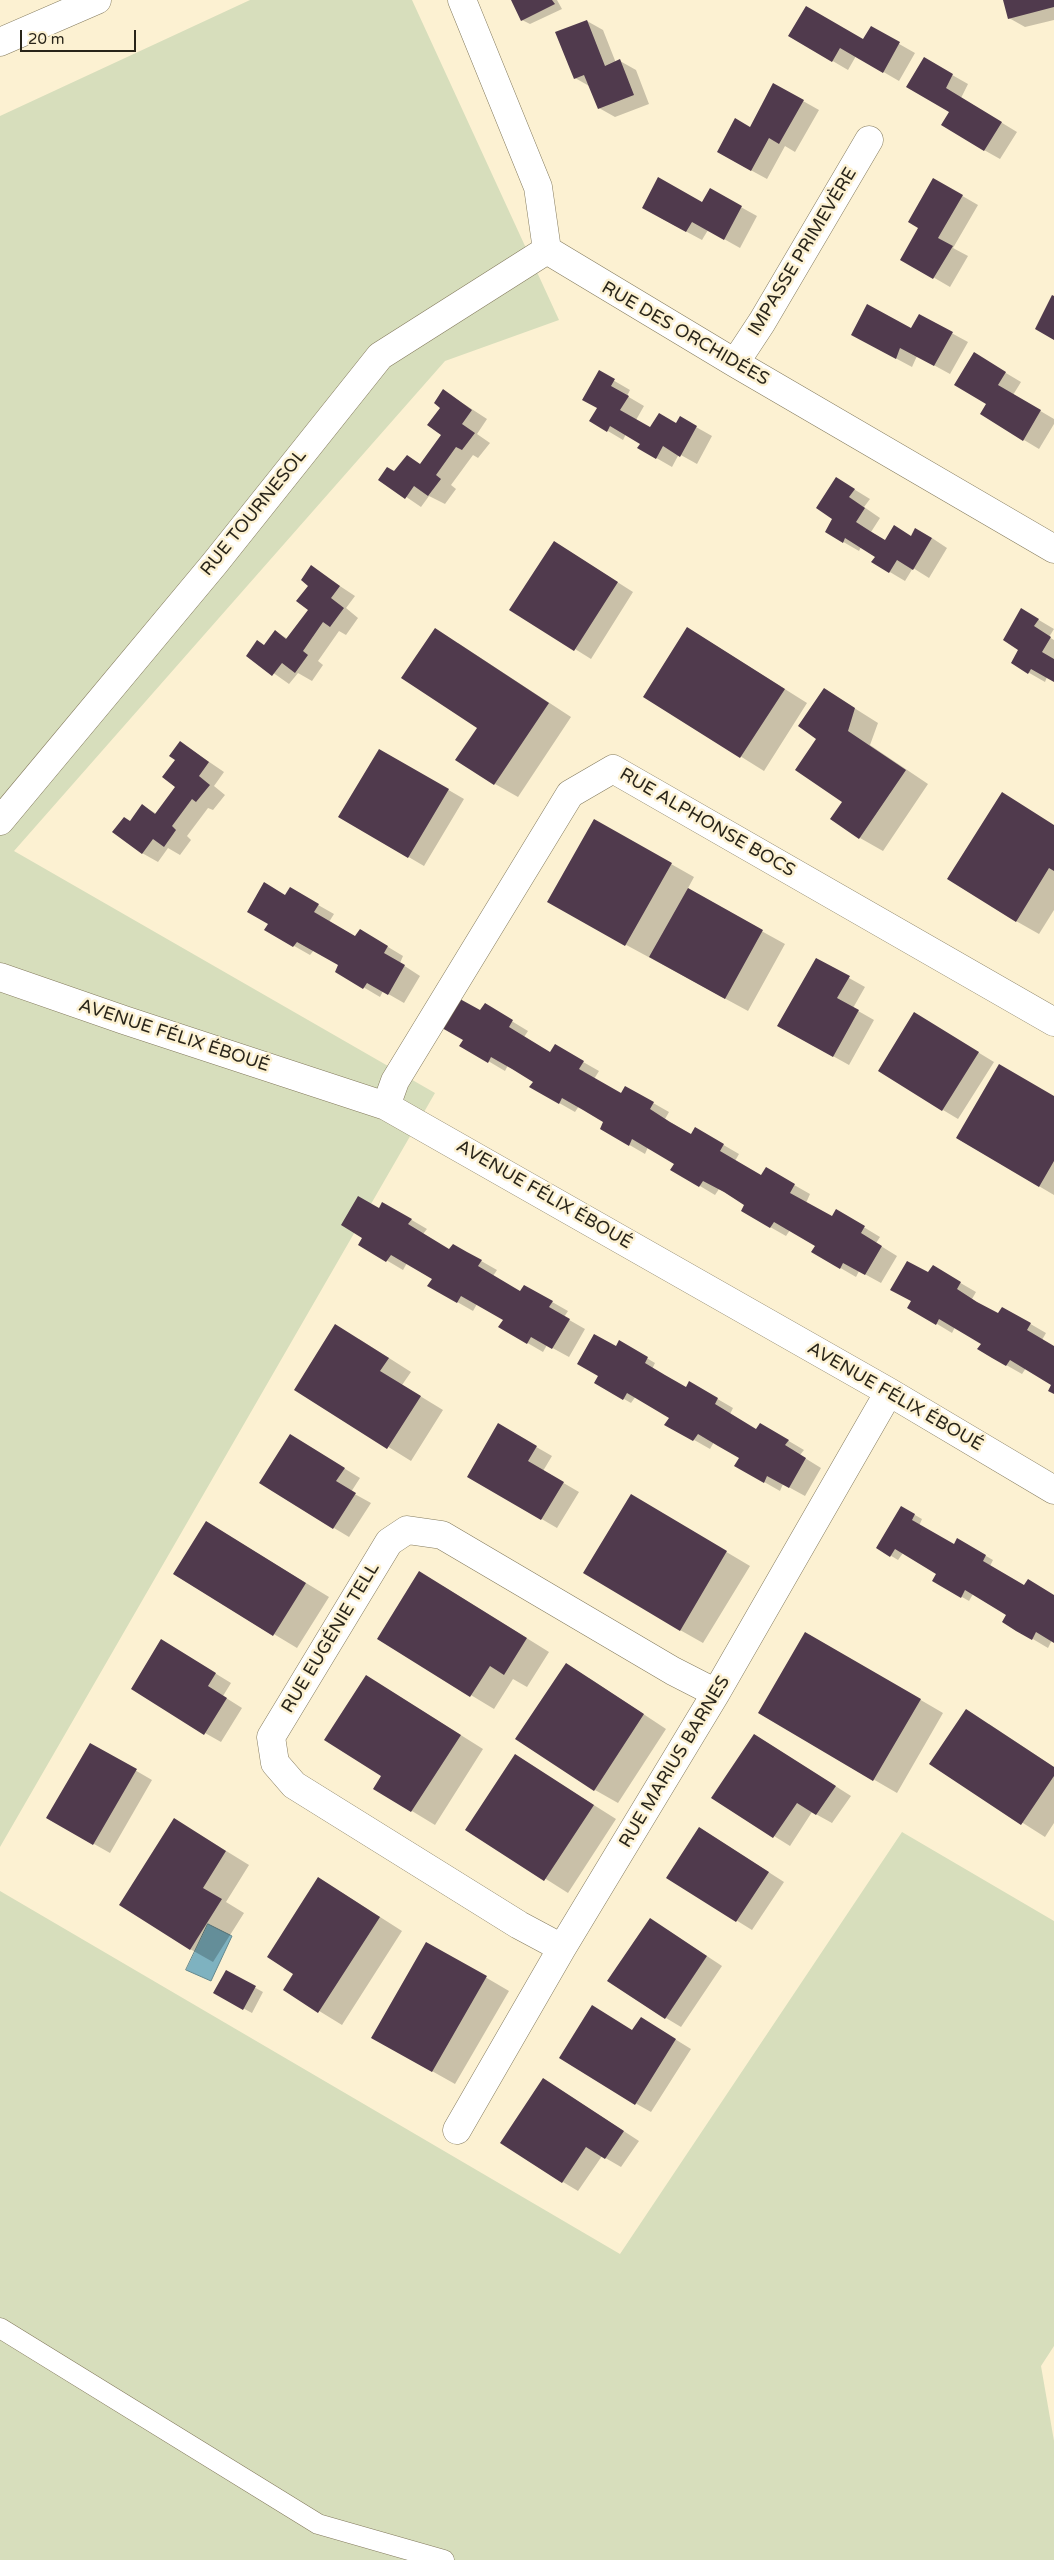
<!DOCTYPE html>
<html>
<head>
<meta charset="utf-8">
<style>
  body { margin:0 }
  #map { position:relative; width:1054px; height:2560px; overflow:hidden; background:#fcf1d2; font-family:"Varela Round",sans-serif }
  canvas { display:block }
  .scale { position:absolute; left:20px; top:30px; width:116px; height:22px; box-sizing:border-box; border:2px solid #29251a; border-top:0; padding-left:6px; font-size:15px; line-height:18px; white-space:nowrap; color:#29251a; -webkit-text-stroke:4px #fcf1d2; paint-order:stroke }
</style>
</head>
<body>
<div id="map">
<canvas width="1054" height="2560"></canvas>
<div class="scale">20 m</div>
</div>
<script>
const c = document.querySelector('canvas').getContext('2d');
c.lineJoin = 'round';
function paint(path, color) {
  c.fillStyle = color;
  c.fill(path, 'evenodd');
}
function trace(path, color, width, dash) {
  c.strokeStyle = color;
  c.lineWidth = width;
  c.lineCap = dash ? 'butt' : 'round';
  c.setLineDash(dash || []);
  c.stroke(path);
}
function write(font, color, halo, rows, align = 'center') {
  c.font = font + ' "Varela Round",sans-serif';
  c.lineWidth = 5;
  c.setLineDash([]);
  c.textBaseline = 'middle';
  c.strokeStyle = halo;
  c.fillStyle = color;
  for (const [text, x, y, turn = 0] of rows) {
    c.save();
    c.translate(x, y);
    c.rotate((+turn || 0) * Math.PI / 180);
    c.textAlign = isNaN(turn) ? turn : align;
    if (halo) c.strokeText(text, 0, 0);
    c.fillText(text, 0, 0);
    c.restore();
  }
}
paint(new Path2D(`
  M250 0H412L559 320 445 361 14 851 435 1093 0 1847V116Z
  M902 1832 1054 1921V2346L1041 2366 1054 2441V2560H0V1891L620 2254Z`), '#d7debc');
const water = new Path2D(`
  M208 1924 232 1936 211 1981 186 1970Z`);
paint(water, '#7eb2c0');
trace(water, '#64888e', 1);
paint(new Path2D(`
  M512 0H557L562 9 530 24 522 20Z
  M1004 0H1054V20L1025 27 1009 18Z
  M587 21 603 30 616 63 620 61 636 70 649 104 615 117 599 108 591 87 575 78Z
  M871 28 915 53 899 81 856 56 848 70 790 36 864 41Z
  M924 59 968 84 961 98 1017 132 1000 159 984 150 950 112Z
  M803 101 819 110 795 152 785 146 767 179 734 161 750 128Z
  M933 179 978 205 953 248 968 256 950 287 902 259 920 227Z
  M710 190 757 216 740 248 708 230 702 240 659 217 702 204Z
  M920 316 968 342 950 374 917 356 912 367 869 344 912 330Z
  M974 354 1021 382 1013 395 1054 419V424L1039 449 1024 440 988 404Z
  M599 372 630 390 627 396 644 406 636 420 651 429 676 424 680 418 712 436 697 464 679 454 672 467 639 448 642 444 626 434 623 440 591 421 599 408Z
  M444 391 487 419 477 434 490 443 478 458 473 455 451 485 456 489 445 504 429 496 421 507 380 479 395 472 407 456 421 465 443 435 441 408Z
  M852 488 870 499 864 507 880 518 871 532 886 541 912 536 932 538 947 548 929 578 913 568 905 581 873 562 876 557 861 547 859 551 826 532Z
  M570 552 633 592 591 659 511 609Z
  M311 567 355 596 346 608 358 618 346 635 339 631 318 661 323 665 312 681 298 673 289 684 248 655 265 646 276 632 288 639 309 610Z
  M1022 610 1054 629 1049 637 1054 640V681L1047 677 1045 682 1012 663 1020 649Z
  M710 642 807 703 764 771 644 696Z
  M458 643 571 717 518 797 495 784Z
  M824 689 878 723 870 745 928 784 883 851 860 838 817 739Z
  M180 742 224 772 214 786 225 795 213 810 208 808 187 836 191 840 180 855 168 848 158 862 142 853 130 823 143 806 157 814 176 787 177 760Z
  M380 750 464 799 424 866 340 817Z
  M595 821 694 877 687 890 785 944 748 1011 571 915Z
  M1054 825V910L1039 934 1016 921Z
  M290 889 334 914 329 922 356 937 360 930 403 956 400 963 420 976 404 1003 383 991 380 997 336 971 340 965 314 950 310 955 266 930Z
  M817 960 865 987 853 1008 874 1020 849 1065 795 1035Z
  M485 1005 528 1031 524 1037 551 1053 555 1046 599 1071 594 1079 621 1094 625 1087 669 1112 665 1119 692 1135 696 1129 739 1154 735 1161 762 1177 766 1169 810 1194 806 1203 832 1218 852 1220 880 1237 876 1243 897 1256 881 1283 859 1271 856 1277 813 1252 816 1245 790 1230 786 1236 756 1219 746 1205 719 1189 715 1195 685 1177 675 1163 648 1147 645 1154 602 1129 605 1122 579 1106 575 1112 531 1087 535 1081 508 1065 505 1071 461 1045Z
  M930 1023 994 1062 958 1119 943 1110Z
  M1054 1098V1195L957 1138Z
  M383 1203 427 1229 423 1234 449 1251 453 1245 497 1270 493 1276 521 1292 524 1286 568 1311 564 1317 585 1329 569 1357 547 1345 543 1352 500 1327 504 1319 477 1304 473 1311 429 1286 433 1278 407 1263 403 1270 359 1244Z
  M933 1267 976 1292 972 1299 988 1309 999 1315 1003 1308 1046 1333 1042 1340 1054 1348V1393L1053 1384 1026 1368 1022 1374 992 1357 982 1343 955 1327 952 1333 909 1307Z
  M359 1339 411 1372 402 1385 443 1410 411 1461 295 1389Z
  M620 1342 655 1363 652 1369 686 1389 690 1383 733 1408 730 1414 756 1430 760 1424 804 1450 800 1455 821 1468 805 1496 783 1484 780 1491 736 1466 740 1458 714 1442 710 1449 666 1424 670 1417 636 1396 631 1403 596 1383Z
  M498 1425 552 1456 543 1471 579 1492 557 1528 468 1476Z
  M306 1445 360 1478 351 1492 371 1503 349 1537 334 1528Z
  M901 1507 922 1519 919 1526 954 1546 958 1540 993 1560 990 1566 1024 1587 1054 1597V1641L1052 1640 1048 1648 1004 1622 1008 1614 973 1594 969 1601 934 1581 938 1574 903 1553 898 1560 878 1548Z
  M654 1509 750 1566 703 1643 680 1630Z
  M229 1536 329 1597 297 1648 174 1574Z
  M443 1586 549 1652 527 1687 513 1679 494 1709 378 1639Z
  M806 1633 943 1713 897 1793 759 1713Z
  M177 1650 231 1683 223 1696 242 1708 221 1742 205 1733Z
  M589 1678 666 1729 618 1803 595 1790Z
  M389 1690 483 1749 435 1825 374 1788 383 1775Z
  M989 1724 1054 1767V1823L1045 1837 930 1764Z
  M755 1735 851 1796 832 1823 812 1812 790 1846 713 1798Z
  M90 1744 152 1780 110 1853 48 1818Z
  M516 1756 616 1819 568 1893 467 1829Z
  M700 1828 784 1882 752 1930 668 1878Z
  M197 1833 249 1865 226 1902 244 1913 213 1962 190 1949Z
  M341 1892 402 1931 342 2025 285 1990Z
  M666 1929 722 1966 681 2027 666 2018Z
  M427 1943 509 1991 455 2084 373 2038Z
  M226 1972 263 1992 252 2013 215 1993Z
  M657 2028 691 2049 651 2112 635 2103 633 2031Z
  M559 2089 639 2141 621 2167 602 2156 578 2191 563 2182Z`), '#0003');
paint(new Path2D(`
  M511 0H552L555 4 521 21Z
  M1003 0H1054V7L1008 19Z
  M806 6 863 39 871 26 900 42 883 73 840 48 832 62 788 36Z
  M587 20 605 66 620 59 634 95 598 109 584 75 574 79 555 32Z
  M924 57 953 74 946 88 1002 122 984 151 941 125 949 112 906 87Z
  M773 83 804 100 779 144 769 138 751 171 717 152 735 118 750 127Z
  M658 177 702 202 710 188 742 206 724 240 692 222 686 232 642 208Z
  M933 178 963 195 938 238 953 246 933 279 900 260 918 228 908 222Z
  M1052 295 1054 296V340L1035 329Z
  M867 304 911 328 919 314 953 332 934 366 900 348 896 359 851 335Z
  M974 352 1006 372 998 385 1041 410 1023 441 980 414 986 404 954 385Z
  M599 370 615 379 611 386 629 396 620 410 650 427 659 413 676 423 680 416 697 426 680 457 663 446 656 459 637 448 640 444 610 426 607 432 589 421 597 408 582 400Z
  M443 389 472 410 462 424 475 433 462 450 456 447 436 475 441 479 428 496 414 486 405 499 378 480 387 467 394 471 407 455 420 464 441 435 427 425 440 408 434 403Z
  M836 477 855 489 849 497 865 508 856 522 870 531 885 540 894 525 911 536 915 528 932 538 913 570 897 560 889 573 871 562 875 557 845 538 843 543 825 532 832 519 816 508Z
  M554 541 618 582 574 651 509 610Z
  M311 565 340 586 331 598 344 608 330 627 323 622 303 651 308 655 295 673 282 663 272 676 246 656 257 640 264 645 275 630 286 639 308 610 296 601 308 586 301 580Z
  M1021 608 1039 619 1034 626 1051 637 1042 652 1054 659V682L1031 669 1028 674 1011 663 1018 650 1003 640Z
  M687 627 785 689 740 758 643 697Z
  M435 628 549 703 494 785 455 760 477 728 401 678Z
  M824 688 855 708 848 731 906 770 859 839 830 819 842 802 795 770 816 739 798 726Z
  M180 741 209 762 199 776 210 785 196 802 192 799 172 826 176 830 164 847 153 839 142 854 112 832 124 817 130 821 142 804 155 814 175 787 162 777 175 760 169 756Z
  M379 749 449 789 408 858 338 817Z
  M1002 792 1054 825V871L1049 868 1016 922 947 879Z
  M594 819 672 863 625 946 547 902Z
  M264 882 285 895 290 887 319 904 314 912 355 936 360 929 388 946 384 953 405 965 388 995 367 983 363 989 335 972 338 965 297 942 293 947 264 930 268 924 247 912Z
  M688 888 763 930 725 999 649 957Z
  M816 958 850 976 837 998 859 1010 833 1057 777 1026Z
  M460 999 480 1010 485 1003 513 1020 509 1027 550 1052 555 1044 584 1061 579 1069 621 1093 625 1086 654 1102 650 1109 670 1122 691 1134 695 1127 724 1144 720 1151 761 1175 766 1167 795 1184 790 1193 832 1216 836 1209 865 1226 861 1233 882 1246 865 1275 843 1263 840 1269 811 1252 815 1246 774 1222 770 1228 741 1211 744 1205 724 1192 703 1181 699 1187 670 1170 674 1164 632 1139 629 1146 600 1129 603 1122 583 1110 562 1098 559 1104 529 1087 533 1082 512 1069 491 1057 488 1063 459 1046 463 1040 442 1028Z
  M914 1012 979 1052 942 1111 878 1071Z
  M999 1064 1054 1096V1161L1039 1187 956 1138Z
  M358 1196 379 1208 382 1202 412 1219 408 1224 449 1249 453 1244 467 1252 482 1260 478 1266 520 1291 524 1285 553 1301 549 1307 570 1319 552 1349 531 1337 527 1344 498 1327 503 1320 461 1296 457 1303 427 1286 432 1279 391 1255 386 1262 358 1245 362 1238 341 1225Z
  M907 1261 928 1272 933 1265 961 1282 957 1289 977 1302 998 1313 1002 1307 1031 1323 1027 1330 1054 1346V1394L1048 1391 1051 1385 1010 1360 1006 1366 992 1358 977 1349 981 1344 939 1319 936 1325 907 1308 911 1301 890 1290Z
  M335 1324 389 1358 380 1371 421 1396 387 1449 294 1390Z
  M594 1334 616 1346 619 1340 648 1357 645 1363 665 1375 686 1387 689 1381 718 1398 715 1404 756 1429 760 1423 789 1440 785 1445 806 1458 789 1488 767 1476 764 1483 734 1466 739 1458 718 1446 698 1434 693 1441 664 1425 669 1418 627 1393 623 1400 594 1383 598 1376 577 1364Z
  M498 1423 537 1446 528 1461 564 1482 541 1520 467 1477Z
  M290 1434 345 1468 336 1481 356 1493 333 1529 259 1483Z
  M631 1494 727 1551 680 1631 583 1573Z
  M901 1506 915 1514 912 1520 954 1544 957 1538 986 1555 983 1561 1024 1585 1028 1579 1054 1595V1643L1036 1632 1032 1640 1016 1631 1002 1622 1006 1615 965 1590 961 1598 932 1581 936 1574 895 1549 890 1557 876 1548Z
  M206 1521 306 1583 273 1636 173 1574Z
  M419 1571 527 1638 504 1675 490 1666 470 1697 377 1639Z
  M805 1632 921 1699 873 1781 758 1713Z
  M161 1639 216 1673 208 1686 227 1698 204 1735 131 1689Z
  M566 1663 644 1714 594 1791 515 1739Z
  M366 1675 461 1735 411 1812 373 1789 381 1776 324 1740Z
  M966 1709 1054 1767V1776L1021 1825 929 1764Z
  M754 1734 836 1786 816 1815 797 1803 773 1838 711 1798Z
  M90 1743 137 1769 93 1845 46 1818Z
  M515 1754 594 1805 544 1881 465 1830Z
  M174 1818 226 1851 203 1888 222 1899 190 1950 119 1905Z
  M699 1827 769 1872 736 1922 666 1878Z
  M318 1877 380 1917 318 2013 283 1990 293 1974 267 1957Z
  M650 1918 707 1956 665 2019 607 1981Z
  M426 1942 487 1976 432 2072 371 2038Z
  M226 1970 256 1986 243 2010 213 1993Z
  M592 2005 632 2030 641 2017 676 2039 635 2105 559 2058Z
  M543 2078 624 2131 605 2159 586 2147 562 2183 500 2143Z`), '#503a4d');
const lane = new Path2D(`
  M0 2328 318 2524 444 2560`);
const street = new Path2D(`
  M462 0 538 187 547 250 735 363 1054 549
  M0 42 97 0
  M735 363 762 322 869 140
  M0 821 215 563 380 356 547 250
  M0 977 124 1020 386 1106 889 1392 1054 1490
  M386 1106 395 1081 570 794 613 769 1054 1022
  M562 1948 519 1925 294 1785 275 1763 271 1737 389 1542 407 1530 442 1535 673 1671 716 1693
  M457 2130 562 1948 716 1693 889 1392`);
trace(lane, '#837a5d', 21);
trace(street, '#837a5d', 29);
trace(lane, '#fff', 20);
trace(street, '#fff', 28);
write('18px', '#29251a', '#fcf1d2', [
  ["IMPASSE PRIMEVÈRE",803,252,-59],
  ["RUE DES ORCHIDÉES",685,334,30],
  ["RUE TOURNESOL",254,513,-51],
  ["RUE ALPHONSE BOCS",707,823,30],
  ["AVENUE FÉLIX ÉBOUÉ",174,1036,18],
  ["AVENUE FÉLIX ÉBOUÉ",544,1195,30],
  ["AVENUE FÉLIX ÉBOUÉ",895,1397,30],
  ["RUE EUGÉNIE TELL",331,1638,-59],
  ["RUE MARIUS BARNES",675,1762,-59]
]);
</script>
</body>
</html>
